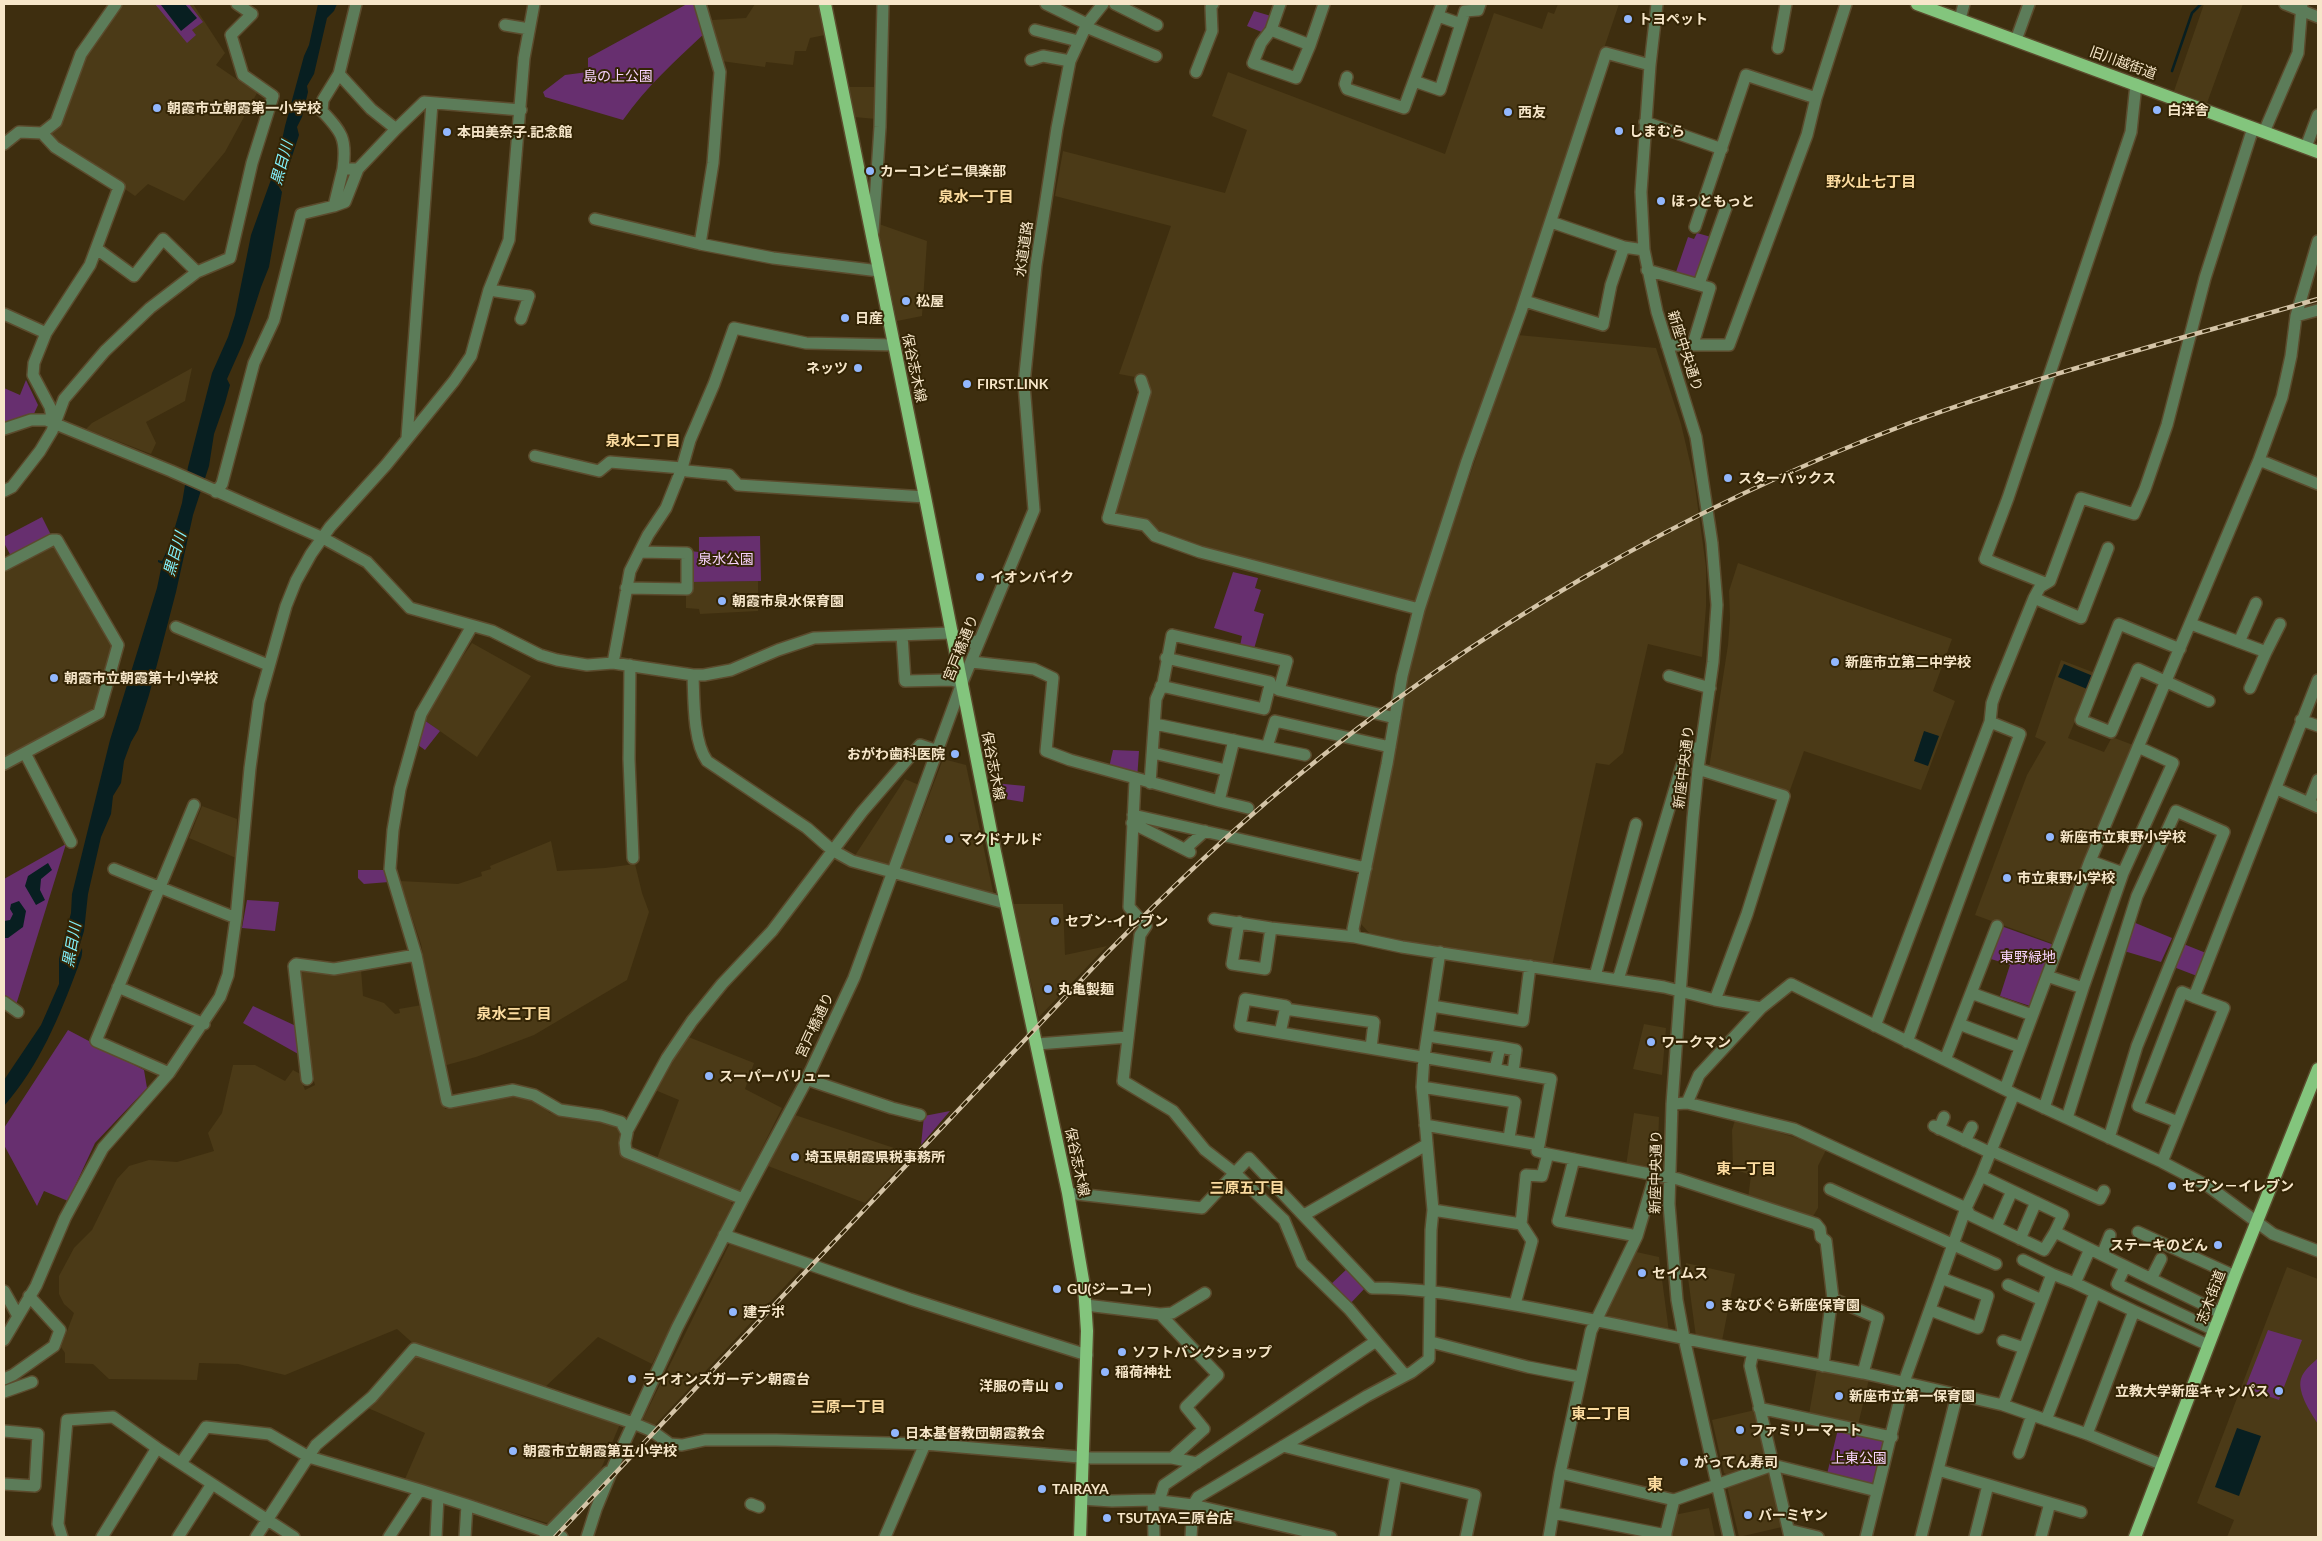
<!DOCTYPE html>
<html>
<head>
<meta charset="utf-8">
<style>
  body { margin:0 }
  #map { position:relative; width:2322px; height:1541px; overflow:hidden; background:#3e2e0f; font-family:Lato,sans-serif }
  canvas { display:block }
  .frame { position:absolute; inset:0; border:5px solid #f6e6c9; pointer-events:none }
</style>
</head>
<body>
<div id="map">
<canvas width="2322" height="1541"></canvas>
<div class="frame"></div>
</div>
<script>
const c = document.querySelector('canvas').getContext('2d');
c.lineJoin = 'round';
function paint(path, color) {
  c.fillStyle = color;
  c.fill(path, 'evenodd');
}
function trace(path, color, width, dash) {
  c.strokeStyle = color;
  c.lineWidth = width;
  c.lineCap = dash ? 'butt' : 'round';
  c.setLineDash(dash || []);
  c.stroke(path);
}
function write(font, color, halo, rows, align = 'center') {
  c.font = font + ' Lato,"Noto Sans JP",sans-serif';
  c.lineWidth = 4;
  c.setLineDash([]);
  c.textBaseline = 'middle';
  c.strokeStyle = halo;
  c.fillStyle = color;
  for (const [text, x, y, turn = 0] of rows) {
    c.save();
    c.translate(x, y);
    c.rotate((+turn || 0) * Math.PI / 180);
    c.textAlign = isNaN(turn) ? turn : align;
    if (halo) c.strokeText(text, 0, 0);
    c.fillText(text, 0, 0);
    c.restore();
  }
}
paint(new Path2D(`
  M119 4H193L225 53 216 65 257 93 225 152 184 201 148 184 135 196 60 144 51 134 59 123 86 57Z
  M755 4H819L825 35 810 38 806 51H795L793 65 766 62 765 67 721 61 708 23 712 20 746 18Z
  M1558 4H1619L1416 603 1205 547 1159 533 1148 520 1114 514 1151 394 1146 379 1119 374 1171 226 1055 196 1063 151 1225 193 1247 130 1212 116 1228 72 1445 154 1494 13 1542 29 1548 12 1554 14Z
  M2204 4H2243L2207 103 2174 91Z
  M848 87H878L876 119 854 117Z
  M879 224 927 241 922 316 897 321 879 235Z
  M1518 335 1656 348 1681 424 1694 479 1706 567V607L1702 657 1648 644 1623 753 1609 765 1596 763 1552 966 1372 936 1361 924 1362 910 1414 639Z
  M192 368 185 401 146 422 156 443 151 454 86 429 92 423Z
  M50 545 58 546 113 648 96 709 4 759V569Z
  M1738 563 1952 639 1933 691 1955 701 1921 790 1804 751 1789 793 1709 768 1728 645 1730 618 1729 591Z
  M758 581V611L700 614 699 609 686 608V594L690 582Z
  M472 643 531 676 477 757 424 720 427 708Z
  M2061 660 2095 673 2068 738 2104 752 2112 737 2133 745 2057 945 1975 915 2027 775 2046 742 2035 737Z
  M943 759 966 765 994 896 900 872Z
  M905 779 919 785 889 869 854 857Z
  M202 806 237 819 236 858 189 838Z
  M551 841 557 871 605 868 635 864 642 893 649 912 627 980 534 1035 476 1057 443 1066 421 944 400 881 458 884 482 876 481 872 491 869 490 866Z
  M1013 904H1063L1065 955 1107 946 1039 1017Z
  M305 967 361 969 363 996 384 1003 395 1014 400 1013 399 1009 422 1005 445 1109 516 1096 533 1099 550 1113 602 1121 617 1126 622 1135 619 1148 621 1155 731 1200 732 1205 652 1364 598 1337 543 1389 416 1346 397 1329 285 1375 238 1364 199 1363 197 1380 109 1379 93 1364 65 1363V1353L61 1347 74 1313 64 1304 59 1294V1276L74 1248 92 1230 117 1179 129 1166 149 1160 177 1162 214 1151 208 1133 222 1113 233 1065H255L285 1081 293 1070 304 1076 302 1082 305 1090 315 1085 305 1052 298 972Z
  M1644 1024 1666 1028 1662 1075 1633 1069Z
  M686 1036 754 1063 745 1089 782 1108 741 1190 735 1192 656 1161 679 1100 655 1090Z
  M1634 1113 1659 1117 1658 1147 1650 1169 1626 1166Z
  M795 1115 912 1154 865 1203 768 1166Z
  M1735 1120 1794 1137 1826 1150 1818 1166V1208L1812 1218 1748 1199 1751 1175 1733 1169 1732 1130Z
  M730 1243 803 1267 654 1426 643 1419Z
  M1632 1251 1659 1257 1669 1332 1605 1318 1602 1315Z
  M1686 1263 1735 1274 1722 1341 1696 1337Z
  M2287 1267 2318 1279V1537H2227L2234 1520 2197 1503Z
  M419 1356 452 1368 454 1366 620 1424 601 1469 552 1522 547 1523 405 1479 425 1433 368 1408 413 1357Z
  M1817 1369 1869 1379 1858 1425 1809 1414Z
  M1755 1410 1767 1459 1765 1462 1728 1475 1724 1473 1712 1420Z
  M1769 1472 1782 1527 1739 1537 1727 1486Z
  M1709 1508 1715 1537H1669L1674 1515Z`), '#4b3a17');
paint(new Path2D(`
  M155 4H189L203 22 192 30 196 35 187 43Z
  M687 4H696L706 32C676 60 646 87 623 120L545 97 543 92 565 75 588 72V58Z
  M1254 11 1271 16 1264 33 1247 26Z
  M1697 233 1711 237 1697 278 1676 272 1688 237 1694 239Z
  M26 380 38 405 33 416 4 425V388L20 395Z
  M42 517 52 537 12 558 4 543V537Z
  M760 536 761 581 690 582V551L699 552V537Z
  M1233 572 1258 578 1255 588 1261 590 1254 611 1264 614 1254 649 1240 646 1242 636 1214 628Z
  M424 720 440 731 425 750 418 745Z
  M1113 750 1139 751 1137 780 1108 772Z
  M994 783 1025 786 1023 802 1005 799 996 801Z
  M66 844 16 1005 7 1000 4 993V879Z
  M358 870H385L389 882 364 884 358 878Z
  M247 900 279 902 275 931 242 928Z
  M2133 922 2172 938 2161 962 2124 951Z
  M2001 926 2057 946 2030 1006 2000 996 2010 965 1991 959Z
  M2181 943 2206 953 2197 976 2171 966Z
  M253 1006 296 1026 300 1055 243 1023Z
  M68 1030 144 1070 147 1088 95 1143 68 1201 44 1191 37 1206 4 1145V1128Z
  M950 1111 921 1145 924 1116Z
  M1349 1267 1366 1287 1348 1306 1329 1286Z
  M2268 1330 2302 1340 2279 1400 2245 1388Z
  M2318 1358V1424C2311 1413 2295 1390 2302 1376 2305 1369 2313 1363 2318 1358Z
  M1839 1425 1892 1437 1877 1491 1826 1478Z`), '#672f6f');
paint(new Path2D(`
  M163 4H185L197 18 181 31 161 5Z
  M318 4H337L334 11 327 18 314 74 307 86 308 92 302 117 297 127 299 135 284 181 278 185 282 192 269 267 261 287 243 343 227 379 230 385 225 403 214 434 209 466 193 515 176 592 149 695 138 730 131 742 124 761 121 783 113 796 111 814 101 837 88 894 84 931 77 954 78 957 82 948C83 956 80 960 78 967 59 1017 40 1065 4 1106V1080L41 1025 59 984V959L71 913 72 894 110 740 157 588 162 564 158 562V560L162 561 170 544 182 503 188 467 212 373 228 337 235 315 251 235 277 163 285 126 304 56 309 45Z
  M2064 664 2093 676 2087 689 2058 677Z
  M1924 731 1939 736 1928 766 1914 761Z
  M48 863 52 870 41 879 40 890 45 900 36 905 25 886 28 876Z
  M19 901 26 911 23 927 8 938H4V921L10 920 13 914 10 909 11 904Z
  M2237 1428 2261 1436 2239 1496 2215 1487Z`), '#081f21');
trace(new Path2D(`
  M2172 71 2192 13 2201 4`), '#081f21', 2.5);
const minor = new Path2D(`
  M356 4 339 74 371 109 396 129
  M700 4 720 72 713 163 700 244 773 258 879 271
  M1046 4 1087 24
  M1115 4 1157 25
  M1280 4 1271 30 1261 43 1253 63 1296 78 1310 45 1324 4
  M1657 4 1650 65 1641 192 1644 250 1657 312 1696 437 1712 543 1717 605 1713 662 1698 769 1693 818 1672 1104 1669 1204 1677 1300 1684 1338 1729 1537
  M2285 4 2318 17
  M1438 16 1461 24
  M1960 19 1964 4
  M505 25 529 29
  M1086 27 1156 56
  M1035 30 1078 41
  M1271 30 1310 45
  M2016 40 2029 4
  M1778 48 1786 4
  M1031 60 1043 56 1070 61
  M1650 65 1606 53 1521 311 1467 461 1419 609 1402 676 1387 764 1353 929 1355 937 1402 947 1664 987 1715 1000 1761 1008
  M1196 72 1212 31 1211 7 1213 4
  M339 74 323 100 322 111C342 132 347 139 343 169
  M1347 77 1345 84 1347 89 1404 108 1442 4
  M1414 81 1440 90 1465 11 1478 10 1480 4
  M1645 122 1722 149
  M2264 132 2298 53 2302 4
  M42 133 55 147 119 187 90 265 46 333 34 363 33 375 50 407 53 423
  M4 144 19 132 42 133 56 122 81 54 116 4
  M2306 147 2318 115
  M334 206 345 202 358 169
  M595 219 700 244
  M1551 222 1624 247 1644 250
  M1695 227 1746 75 1816 98
  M873 232 880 127 883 4
  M97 249 134 276 163 239 197 272
  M1647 270 1710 288 1693 344
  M1699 284 1726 208
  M489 290 529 296 521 319
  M1525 301 1603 325 1611 285 1624 247
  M4 314 46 333
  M2296 316 2318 310
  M1667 345H1729L1807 135 1816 98 1846 4
  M1141 380 1145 392 1108 518 1145 525 1155 536 1200 552 1419 609
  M4 429 31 420H46L171 471 323 538 367 562 410 608 492 631 540 655 557 660 587 665 613 663 693 675H704L731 670 778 650 814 638 952 633C964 641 966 645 980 640
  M407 438 432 103
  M535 456 599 471 610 462 682 468 687 471 729 475 738 485 925 497
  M2259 460 2318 484
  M4 491 12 487 40 451 52 431 64 399 105 351 150 308 197 272 230 258 252 163 273 96 243 75 231 35 252 14 237 4
  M216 492 222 484 254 363 274 320 301 214 334 206 343 169H358L396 129 424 102 521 110
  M4 565 52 540H57L118 645 99 713 4 764
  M2045 583 1985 559 2008 498 2131 132 2136 84
  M626 588 687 589V553L640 552
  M2034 598 2081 618 2108 548
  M2191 624 2266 652 2250 688
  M472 626 421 714 400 789 393 830 390 869 416 955 447 1101 450 1102 513 1090 534 1095 560 1110 601 1116 621 1122 627 1133 625 1143 626 1152 743 1199
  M176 627 268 665
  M902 635 905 681 951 680 962 683
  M2239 642 2256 603
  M2180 649 2119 624 2081 720 2111 732 2138 669 2209 701
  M2266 652 2280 624
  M1166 658 1270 682V685L1279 690 1395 718
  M972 662 1034 669 1053 678 1046 751 1070 760 1219 801 1234 740
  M613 663 630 571 648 535 666 508 682 468 690 440 714 384 734 328 806 343 894 345
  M630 665 629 759 633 858
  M693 675C694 700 693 741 707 761L807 828 832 850 852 861 1005 903
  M1669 676 1710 688
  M1161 686 1264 709 1270 685
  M2301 720 2318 726
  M1155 724 1305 755
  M1267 747 1275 721 1390 747
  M25 753 71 842
  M1153 753 1226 770
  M1698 769 1784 796 1747 914 1715 1000
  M1135 780 1129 907 1146 926 1140 935 1123 1081 1173 1111 1205 1150 1236 1174 1284 1220 1302 1263 1349 1309 1376 1341 1164 1485 1159 1501
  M1150 783 1156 699 1163 683 1172 635 1287 661 1279 690
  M2277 789 2318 807
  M1219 801 1248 808
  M2309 803 2318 780
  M1133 815 1366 868
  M1132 823 1190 852
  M1185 849 1205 831
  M2090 861 2123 873
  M114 869 236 918
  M1214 919 1271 928 1355 937
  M1239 922 1232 964 1265 969 1271 928
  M1595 976 1636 824
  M1618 980 1687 748H1701
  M118 987 204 1024
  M2083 988 2123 873 2173 763 2138 747
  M1971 993 2032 1015
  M4 1002 18 1012
  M1432 1006 1523 1021 1530 966
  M1285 1009 1374 1022 1371 1048
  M1959 1024 2020 1047
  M1875 1026 1990 722 1992 703 1997 689 2034 598 2040 587 2050 581 2081 498 2134 514 2145 489 2167 425 2205 278 2253 128
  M1280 1033 1286 1006 1245 999 1240 1026 1551 1079 1539 1145
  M1428 1036 1500 1047 1495 1069
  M1907 1042 2020 734 1990 722
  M1037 1044 1128 1037
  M1500 1047 1516 1050 1513 1072
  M1945 1060 1997 926
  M169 1073 96 1041 194 805
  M307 1079 294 966 296 964 334 969 416 955
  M806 1079 892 1108 920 1115
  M1422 1087 1515 1102 1509 1138
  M2005 1089 2090 861 2259 460 2282 397 2291 356 2296 316 2318 241
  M1687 1103 1794 1129 1966 1208 1970 1215 2044 1250 2055 1232
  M1672 1104 1687 1103 1699 1075 1761 1008 1791 984 2014 1094 2162 1162 2208 1186 2273 1234 2318 1251
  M2044 1108 2083 988 2047 976
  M2067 1118 2137 896 2176 811 2224 832 2137 1046 2109 1138
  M2178 1122 2138 1106 2182 992 2194 997
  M1425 1125 1539 1145 1537 1151 1548 1154 1655 1175
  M1934 1126 1991 1153
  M1939 1129 1944 1117
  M627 1131 667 1058 692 1021 722 984 772 931 862 812 920 745 938 751
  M1965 1141 1972 1127
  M1992 1151 2100 1199 2104 1191
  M1574 1159 1558 1221 1637 1236
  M2162 1162 2224 1008 2194 997 2318 680
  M1981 1176 2063 1215 2055 1232 2221 1313
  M1830 1189 1996 1264
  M1068 1193 1202 1208 1249 1158 1372 1288C1417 1288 1459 1295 1504 1303 1587 1317 1670 1337 1753 1352L1750 1366 1790 1537
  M1433 1210 1521 1224 1526 1175 1542 1176 1548 1154
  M1304 1215 1426 1145
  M1996 1227 2012 1191
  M2138 1232 2235 1276
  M724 1235 910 1299 1087 1355
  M2020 1239 2036 1202
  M2102 1255 2110 1235
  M2023 1260 2052 1274
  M2125 1267 2117 1284 2214 1330
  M2151 1279 2161 1259
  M2075 1283 2134 1311 2087 1434
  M2008 1285 2042 1300
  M4 1291 18 1316
  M1515 1304 1532 1241 1521 1224
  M1086 1305 1160 1314 1172 1313 1205 1293
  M1930 1310 1978 1328 1988 1296 1941 1278
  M2134 1311 2208 1345
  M1160 1314 1218 1375 1186 1407 1204 1429 1172 1458
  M4 1340 36 1286 65 1218 103 1148 169 1073 220 997 228 975 236 918 250 768 259 702 286 606 296 581 311 554 330 527 386 465 454 381 471 356 489 290 509 240 524 58 534 4
  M1376 1341 1405 1375
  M2003 1341 2024 1348
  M1431 1342 1528 1367 1580 1377
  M1753 1352 1863 1373 2003 1405 2087 1434 2163 1465
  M1823 1366 1831 1304 1833 1299
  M4 1379 13 1375 54 1346 60 1330 29 1296
  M4 1392 32 1382
  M2003 1405 2052 1274 2075 1283 2090 1249
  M1759 1408 1892 1437
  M2046 1420 2095 1293
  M4 1431 38 1434 35 1486 4 1484
  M1283 1446 1475 1495 1466 1537
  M2019 1453 2032 1415
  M181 1463 206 1427 269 1434 309 1457 420 1490 389 1537
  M1938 1470 2050 1503 2041 1537
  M1560 1473 1674 1500
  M420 1490 467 1505 465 1537
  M1081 1499 1112 1501 1153 1500 1193 1505 1331 1537
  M1153 1500 1154 1537
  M2050 1503 2081 1512
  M751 1504 759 1507
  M467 1505 562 1537
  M1554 1513 1666 1535
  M1789 1530 1818 1537
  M545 1536 608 1472
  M62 1537 58 1524 67 1420 113 1417 157 1448 294 1537
  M102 1537 157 1448
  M178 1537 212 1484
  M256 1537 316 1445 372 1397 414 1349 633 1423 652 1431 670 1444 682 1445 705 1440H776L925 1444 1091 1458H1172L1197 1463
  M436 1537 438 1496
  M587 1537 596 1509 614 1465 677 1328 743 1199 804 1085 854 978 962 683 1034 510 1024 384 1036 265 1057 128 1070 61 1087 24 1103 4
  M885 1537 925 1444
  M1191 1537 1193 1505 1198 1497 1367 1396 1412 1372 1429 1359 1431 1230 1433 1210 1422 1087 1424 1057 1440 952
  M1385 1537 1396 1475
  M1549 1537 1560 1473 1591 1331 1637 1236 1655 1175 1678 1179 1816 1224 1820 1229 1821 1237 1826 1241 1833 1299 1878 1318 1863 1373
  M1665 1537 1674 1500 1773 1465 1877 1491
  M1866 1537 1904 1382 1966 1208 1981 1176 2014 1094
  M1921 1537 1957 1395
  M1975 1537 1988 1485`);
const major = new Path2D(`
  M825 4 925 497 995 852 1068 1193 1084 1286 1087 1331 1080 1537
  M1917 4 2318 152
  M2135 1537 2235 1276 2318 1069`);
trace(minor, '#5b4b2d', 14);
trace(major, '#5b4b2d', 15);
trace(minor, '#5c7c59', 11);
trace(major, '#83c57d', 12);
const rail = new Path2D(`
  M555 1537 1104 956C1163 896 1224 837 1289 783 1472 631 1684 508 1907 424 2041 374 2181 339 2318 299`);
trace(rail, '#d4c4a7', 4.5);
trace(rail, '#332405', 2.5, [8]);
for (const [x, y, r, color] of [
  [1628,19,5,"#92b7fd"],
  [157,108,5,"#92b7fd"],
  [2157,110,5,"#92b7fd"],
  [1508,112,5,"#92b7fd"],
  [1619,131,5,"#92b7fd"],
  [447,132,5,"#92b7fd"],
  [870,171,5,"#92b7fd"],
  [1661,201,5,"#92b7fd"],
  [906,301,5,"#92b7fd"],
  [845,318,5,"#92b7fd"],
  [858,368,5,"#92b7fd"],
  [967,384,5,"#92b7fd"],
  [1728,478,5,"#92b7fd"],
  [980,577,5,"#92b7fd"],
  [722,601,5,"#92b7fd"],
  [1835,662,5,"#92b7fd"],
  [54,678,5,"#92b7fd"],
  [955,754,5,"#92b7fd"],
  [2050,837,5,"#92b7fd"],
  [949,839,5,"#92b7fd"],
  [2007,878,5,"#92b7fd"],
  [1055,921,5,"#92b7fd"],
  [1048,989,5,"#92b7fd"],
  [1651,1042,5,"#92b7fd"],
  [709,1076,5,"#92b7fd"],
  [795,1157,5,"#92b7fd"],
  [2172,1186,5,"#92b7fd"],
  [2218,1245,5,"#92b7fd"],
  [1642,1273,5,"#92b7fd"],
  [1057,1289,5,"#92b7fd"],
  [1710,1305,5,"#92b7fd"],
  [733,1312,5,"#92b7fd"],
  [1122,1352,5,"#92b7fd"],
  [1105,1372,5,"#92b7fd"],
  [632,1379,5,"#92b7fd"],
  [1059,1386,5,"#92b7fd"],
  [2279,1391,5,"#92b7fd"],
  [1839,1396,5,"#92b7fd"],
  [1740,1430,5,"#92b7fd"],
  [895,1433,5,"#92b7fd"],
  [513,1451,5,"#92b7fd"],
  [1684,1462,5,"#92b7fd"],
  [1042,1489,5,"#92b7fd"],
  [1748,1515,5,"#92b7fd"],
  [1107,1518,5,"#92b7fd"]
]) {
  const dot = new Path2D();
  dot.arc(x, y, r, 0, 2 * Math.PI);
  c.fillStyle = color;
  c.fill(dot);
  trace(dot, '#332405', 2);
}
write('bold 14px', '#f6e6c9', '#332405', [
  ["トヨペット",1638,19],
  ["朝霞市立朝霞第一小学校",167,108],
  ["白洋舎",2167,110],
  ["西友",1518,112],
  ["しまむら",1629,131],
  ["本田美奈子.記念館",457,132],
  ["カーコンビニ倶楽部",880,171],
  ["ほっともっと",1671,201],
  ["松屋",916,301],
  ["日産",855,318],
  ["ネッツ",848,368,"right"],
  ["FIRST.LINK",977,384],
  ["スターバックス",1738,478],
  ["イオンバイク",990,577],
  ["朝霞市泉水保育園",732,601],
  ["新座市立第二中学校",1845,662],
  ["朝霞市立朝霞第十小学校",64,678],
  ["おがわ歯科医院",945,754,"right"],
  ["新座市立東野小学校",2060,837],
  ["マクドナルド",959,839],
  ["市立東野小学校",2017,878],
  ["セブン-イレブン",1065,921],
  ["丸亀製麺",1058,989],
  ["ワークマン",1661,1042],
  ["スーパーバリュー",719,1076],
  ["埼玉県朝霞県税事務所",805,1157],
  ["セブン－イレブン",2182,1186],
  ["ステーキのどん",2208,1245,"right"],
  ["セイムス",1652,1273],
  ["GU(ジーユー)",1067,1289],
  ["まなびぐら新座保育園",1720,1305],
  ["建デポ",743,1312],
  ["ソフトバンクショップ",1132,1352],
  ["稲荷神社",1115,1372],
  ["ライオンズガーデン朝霞台",642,1379],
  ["洋服の青山",1049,1386,"right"],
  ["立教大学新座キャンパス",2269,1391,"right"],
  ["新座市立第一保育園",1849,1396],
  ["ファミリーマート",1750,1430],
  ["日本基督教団朝霞教会",905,1433],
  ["朝霞市立朝霞第五小学校",523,1451],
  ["がってん寿司",1694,1462],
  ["TAIRAYA",1052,1489],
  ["バーミヤン",1758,1515],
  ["TSUTAYA三原台店",1117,1518]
], 'left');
write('14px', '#f6e6c9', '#332405', [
  ["旧川越街道",2123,63,20],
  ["水道道路",1024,249,-82],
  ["新座中央通り",1685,351,72],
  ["保谷志木線",914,368,78],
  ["宮戸橋通り",961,648,-68],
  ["保谷志木線",993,766,79],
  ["新座中央通り",1684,767,-83],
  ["宮戸橋通り",815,1025,-65],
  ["保谷志木線",1077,1162,78],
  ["新座中央通り",1656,1172,-89],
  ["志木街道",2211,1297,-69]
]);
write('14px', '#f8d3fd', '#332405', [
  ["島の上公園",618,76],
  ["泉水公園",726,559],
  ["東野緑地",2028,957],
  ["上東公園",1859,1458]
]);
write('italic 15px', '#82f2fc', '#332405', [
  ["黒目川",282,163,-75],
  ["黒目川",175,554,-74],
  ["黒目川",72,945,-80]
]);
write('bold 15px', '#fbdb9f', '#332405', [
  ["野火止七丁目",1871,182],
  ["泉水一丁目",976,197],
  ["泉水二丁目",643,441],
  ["泉水三丁目",514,1014],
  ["東一丁目",1746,1169],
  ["三原五丁目",1247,1188],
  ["三原一丁目",848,1407],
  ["東二丁目",1601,1414]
]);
write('bold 16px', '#fbdb9f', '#332405', [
  ["東",1655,1485]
]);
</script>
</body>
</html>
